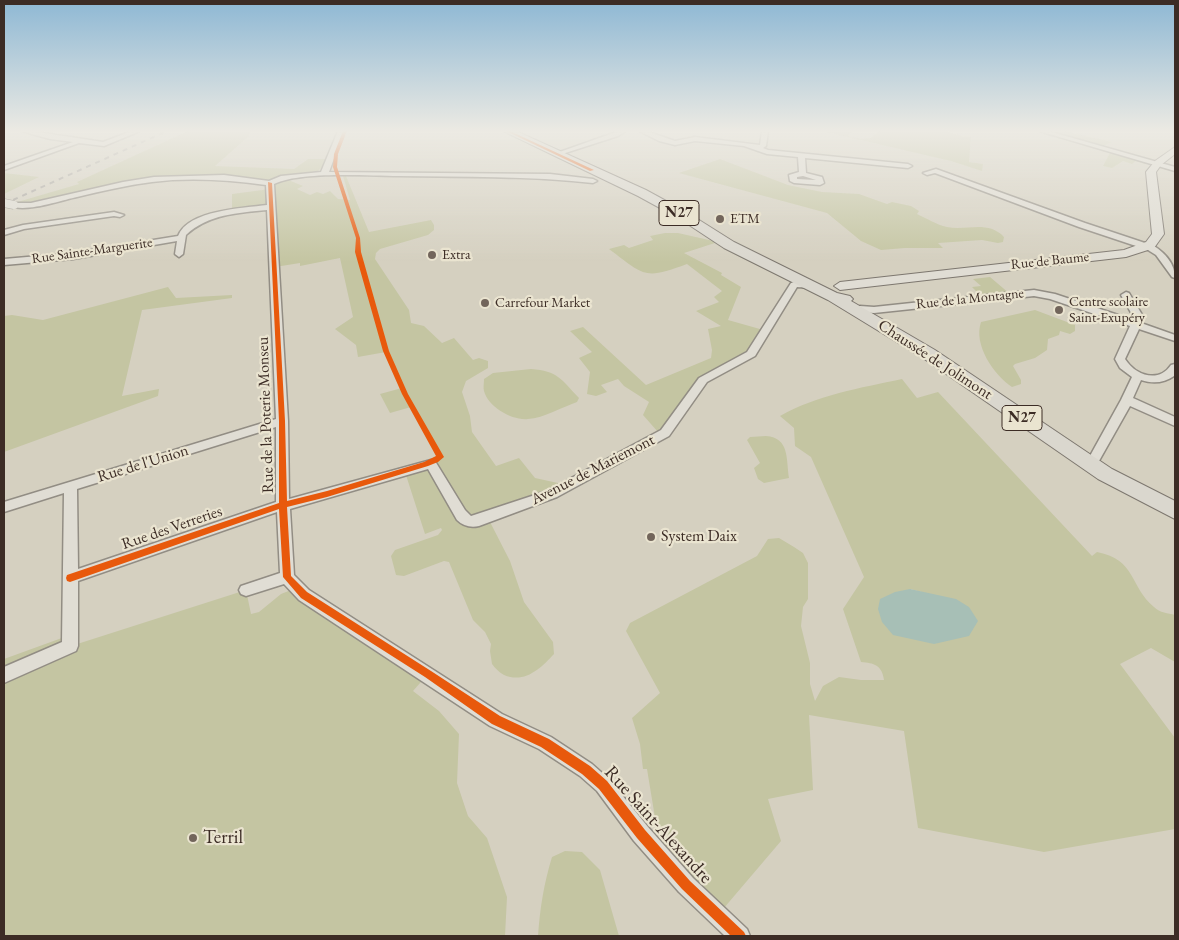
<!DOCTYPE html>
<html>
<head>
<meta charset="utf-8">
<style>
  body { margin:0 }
  #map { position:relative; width:1179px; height:940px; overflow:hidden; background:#d5d0c0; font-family:"EB Garamond",serif }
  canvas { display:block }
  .frame { position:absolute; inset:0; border:5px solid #3c2c25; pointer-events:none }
</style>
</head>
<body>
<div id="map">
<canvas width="1179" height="940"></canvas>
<div class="frame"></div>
</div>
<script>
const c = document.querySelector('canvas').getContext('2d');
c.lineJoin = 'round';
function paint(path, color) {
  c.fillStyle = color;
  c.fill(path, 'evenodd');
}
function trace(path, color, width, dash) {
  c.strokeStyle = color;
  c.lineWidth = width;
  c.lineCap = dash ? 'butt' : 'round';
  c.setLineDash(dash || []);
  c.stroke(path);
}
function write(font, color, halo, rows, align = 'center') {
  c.font = font + ' "EB Garamond",serif';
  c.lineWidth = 4.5;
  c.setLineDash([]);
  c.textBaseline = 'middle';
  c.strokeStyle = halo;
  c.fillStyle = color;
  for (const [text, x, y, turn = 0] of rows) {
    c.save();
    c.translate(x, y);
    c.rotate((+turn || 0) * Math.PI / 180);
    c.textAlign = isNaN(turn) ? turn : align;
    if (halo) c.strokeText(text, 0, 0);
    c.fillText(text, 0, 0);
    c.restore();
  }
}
paint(new Path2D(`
  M188 131H251L249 133V136L215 166 294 169 308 159H330L317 172 286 179 303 186 297 189 310 195 317 192 323 194 330 191 338 199 350 200 343 176H346L369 232 431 220 434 225V230L428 235 380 249 376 253 375 259 409 310 411 323 424 326 442 343 454 338 473 360 479 358 488 361V368L466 381 462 392 470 416 472 432 496 466 519 458 535 478 567 485 473 526 490 522 510 561 524 602 553 642 554 654C541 668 525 684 504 675 500 673 495 668 492 664L490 651 491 644 485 632 473 620 449 562 444 561 404 576 396 575 391 556 395 550 438 535 442 530 441 528 425 534 404 469 431 464 439 457 411 407 390 413 380 394 402 388 386 352 358 357 356 345 335 329 353 317 340 258 300 266V263L275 267 272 207 232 213V194L270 189V183L253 180 167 178 68 195 30 204 14 203 79 184 77 182Z
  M822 131H853L848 136 860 139 870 138 880 131H947L961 136 971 137 969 162 983 164 982 171 951 161Z
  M1042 131H1064L1112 142 1101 147Z
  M1111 151 1148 162 1145 164 1136 161 1132 164 1123 161 1112 168 1103 166Z
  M720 159 788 185 822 192 859 194 887 204 892 202 911 206 919 211 917 214C926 218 937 225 947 227 967 231 988 220 1004 237L1003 242 998 243 982 240 938 243 943 248H905L881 250 861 241 827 213 679 173Z
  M4 173 39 177 4 194Z
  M665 233H678L718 242 684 253 722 273 721 275 741 287 728 320 767 331 754 351 712 374 671 426 658 432 643 415 649 402 624 386 618 379 601 385 607 392 596 396 587 394 590 372 579 358 592 352 570 331 583 327 646 385 711 358 712 350 708 329 721 326 696 311 719 302 714 297 722 291 687 264C644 280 645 276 609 249L624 245 629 248 653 240 650 236Z
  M990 277 1010 294 983 298 972 287 981 286 973 279Z
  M168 287 176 298 232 295V298L142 310 122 396 159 389 158 396 4 452V316L12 315 43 320Z
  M1035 310 1075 325V331L1070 334 1060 331 1059 335 1048 339 1047 350 1035 358 1015 364 1013 366 1021 380V384L1012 387C994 375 973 345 981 322Z
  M531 369C558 371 561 379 579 398L577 402C562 407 544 418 528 419 513 421 488 407 484 391 483 388 484 383 484 379L493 373Z
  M902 379 917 398 938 392 1092 556 1097 552C1137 560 1129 586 1154 607 1160 613 1168 613 1175 615V662L1151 648 1120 664 1175 738V829L1044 852 918 828 904 731 809 715 813 790 768 799 781 841 718 915 659 842 647 769H643L640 744 632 718 660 693 626 631 630 623 757 556 768 539 779 538 794 547 803 553 808 563V599L803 607 801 626 810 663V684L815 701 823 686 839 677 861 680H884C882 665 874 663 861 662L843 609 864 577 811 457 795 446 794 428 780 416C817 395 860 388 902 379ZM910 589 933 595 969 635 952 639Z
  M766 436C790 438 786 459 789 478L764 483 758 479 754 468 760 463 747 440 750 437Z
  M296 588 428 674 413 691 439 711 459 734 457 783 468 816 487 838 507 897 505 936H4V659L70 635 71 646 246 590 251 614 259 612 281 594Z
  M565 851 582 852 600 870 619 936H538C540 908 544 883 552 857Z`), '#c4c5a2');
paint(new Path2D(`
  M910 589 956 599 969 607 978 621 969 636 934 644 893 635 882 622 878 609 880 599 895 592Z`), '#a7bfb6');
const street = new Path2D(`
  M21 131H31L103 142 132 131H140L104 146 79 143 4 170V166L73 142 50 139Z
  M338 131H344L329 172 550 174 593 179 597 181 593 183C529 176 464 177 399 176 366 176 302 171 274 184L288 421 289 499 431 460 435 461 465 510 471 516 547 491 661 430 699 378 747 352 791 283 800 280 816 285 811 288 797 287 755 356 707 382 669 436 557 497 479 526C471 528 463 526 457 520L428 469 290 509 294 575 309 590 502 714 551 737 592 764 609 779 648 827 693 878 747 929 750 936H725L679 892 634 841 597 791 580 776 539 749 490 726 299 600 284 584 246 596 241 594 239 590 241 586 280 573 277 512 78 581V646L76 651 4 683V667L62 642 64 493 4 512V502L276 419 267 210C238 213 208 214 186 235L183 254 179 257 175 254 177 241 73 259 4 265V259L73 253 178 236C188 210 243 208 267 205L266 185C229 180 190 177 152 182 127 185 102 191 77 197 62 200 22 214 10 205L14 203H31L123 182 154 177 224 175 269 181 281 176 321 172ZM276 427V502L78 569 77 489Z
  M619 131H626L618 136 559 155 554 154Z
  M639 131H646L675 141 695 137 760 145 762 131H768L766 146 763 148 768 150 908 164 912 166 908 168 805 158 806 173 822 177 824 183 820 185 794 183 790 181 789 175 799 172 798 157 767 154 744 146 695 141 675 145 659 141ZM803 176 816 180 797 179V177Z
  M1039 131H1048L1175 167V171Z
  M936 169 1085 223 1154 246C1165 253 1175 264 1175 278L1172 277 1156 255 1148 250 1079 227 935 173 927 175 923 173Z
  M114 212 124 215 120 217 114 216 24 229 4 235V230L23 225Z
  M1034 290 1055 294 1133 320 1134 318 1121 295 1126 292 1129 293 1144 318 1141 323 1175 335V341L1139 329 1125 359C1136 376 1159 383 1171 365L1175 364 1174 376C1164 383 1153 384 1141 380L1133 398 1175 417V426L1130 406 1095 468H1087L1085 465 1121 400 1132 377 1120 368 1115 359 1130 326 1050 299 1034 296 874 313 860 312 855 309 860 306 874 307Z`);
const secondary = new Path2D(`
  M1175 147V154L1161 165 1156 172 1164 234 1154 248 1126 257 840 290 834 286 840 282 1124 250 1146 242 1152 234 1146 172 1155 161Z`);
const primary = new Path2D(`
  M503 131H516L646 190 688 213 734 242 837 293 850 296 853 299 851 301 935 350 1112 469 1175 501V519L1098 479 923 358 828 300 724 248 680 219 638 196Z`);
trace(street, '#928d84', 3);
trace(secondary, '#7d776f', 2);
trace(primary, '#7d776f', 2);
paint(street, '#e0ddd4');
paint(secondary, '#e0ddd4');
paint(primary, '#dad7ce');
trace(new Path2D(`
  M4 204 167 131`), '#a5a19b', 2, [5, 5]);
const streetBridge = new Path2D(`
  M4 203 14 205`);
trace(streetBridge, '#928d84', 9, []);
trace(streetBridge, '#e0ddd4', 8);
paint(new Path2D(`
  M343 131H347L338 154 337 167 360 238 361 252 389 351 408 394 444 457 438 462 428 466 327 497 287 507 291 576 307 592 431 671 500 716 549 739 590 766 607 781 645 830 690 881 744 932 746 936H731L682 889 637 838 599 789 582 774 541 747 492 724 425 677 301 598 283 577 279 509 70 582 67 581 66 578 67 575 279 503V421L268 182 272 183 285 421 287 501 327 491 424 462 436 456 402 394 383 351 355 252 356 238 333 167 334 154Z
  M506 131H510L594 170 590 171Z`), '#e8590c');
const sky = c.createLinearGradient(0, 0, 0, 262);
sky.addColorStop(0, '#8eb8d4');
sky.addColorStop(0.5, '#eceae3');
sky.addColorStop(1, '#eceae300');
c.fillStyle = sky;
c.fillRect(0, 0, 1179, 262);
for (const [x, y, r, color] of [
  [720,219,5,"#72655b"],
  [432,255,5,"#72655b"],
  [485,303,5,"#72655b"],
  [1059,310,5,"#72655b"],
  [651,537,5,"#72655b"],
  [193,838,5,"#72655b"]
]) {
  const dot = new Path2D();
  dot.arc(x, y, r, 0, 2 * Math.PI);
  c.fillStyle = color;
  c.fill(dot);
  trace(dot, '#eae4d0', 2);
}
write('14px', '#3c2c25', '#eae4d0', [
  ["ETM",730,219],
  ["Extra",442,255],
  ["Centre scolaire",1069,302],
  ["Saint-Exupéry",1069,318],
  ["Carrefour Market",495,303]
], 'left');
write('14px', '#3c2c25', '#eae4d0', [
  ["Rue Sainte-Marguerite",92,251,-8],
  ["Rue de Baume",1050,261,-6],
  ["Rue de la Montagne",970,299,-6]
]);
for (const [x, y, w] of [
  [679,213,40],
  [1022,418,40]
]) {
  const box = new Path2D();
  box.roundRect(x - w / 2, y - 12.5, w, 25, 4);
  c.fillStyle = '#eae4d0';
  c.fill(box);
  trace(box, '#3c2c25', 1);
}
write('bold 15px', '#3c2c25', null, [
  ["N27",679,213],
  ["N27",1022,418]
]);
write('16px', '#3c2c25', '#eae4d0', [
  ["Chaussée de Jolimont",935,360,33],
  ["Rue de la Poterie Monseu",266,415,-92],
  ["Rue de l'Union",143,464,-17],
  ["Avenue de Mariemont",593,470,-27],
  ["Rue des Verreries",172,528,-19]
]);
write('16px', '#3c2c25', '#eae4d0', [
  ["System Daix",661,537]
], 'left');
write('19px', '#3c2c25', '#eae4d0', [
  ["Rue Saint-Alexandre",658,825,48]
]);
write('19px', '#3c2c25', '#eae4d0', [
  ["Terril",203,838]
], 'left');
</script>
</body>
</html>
